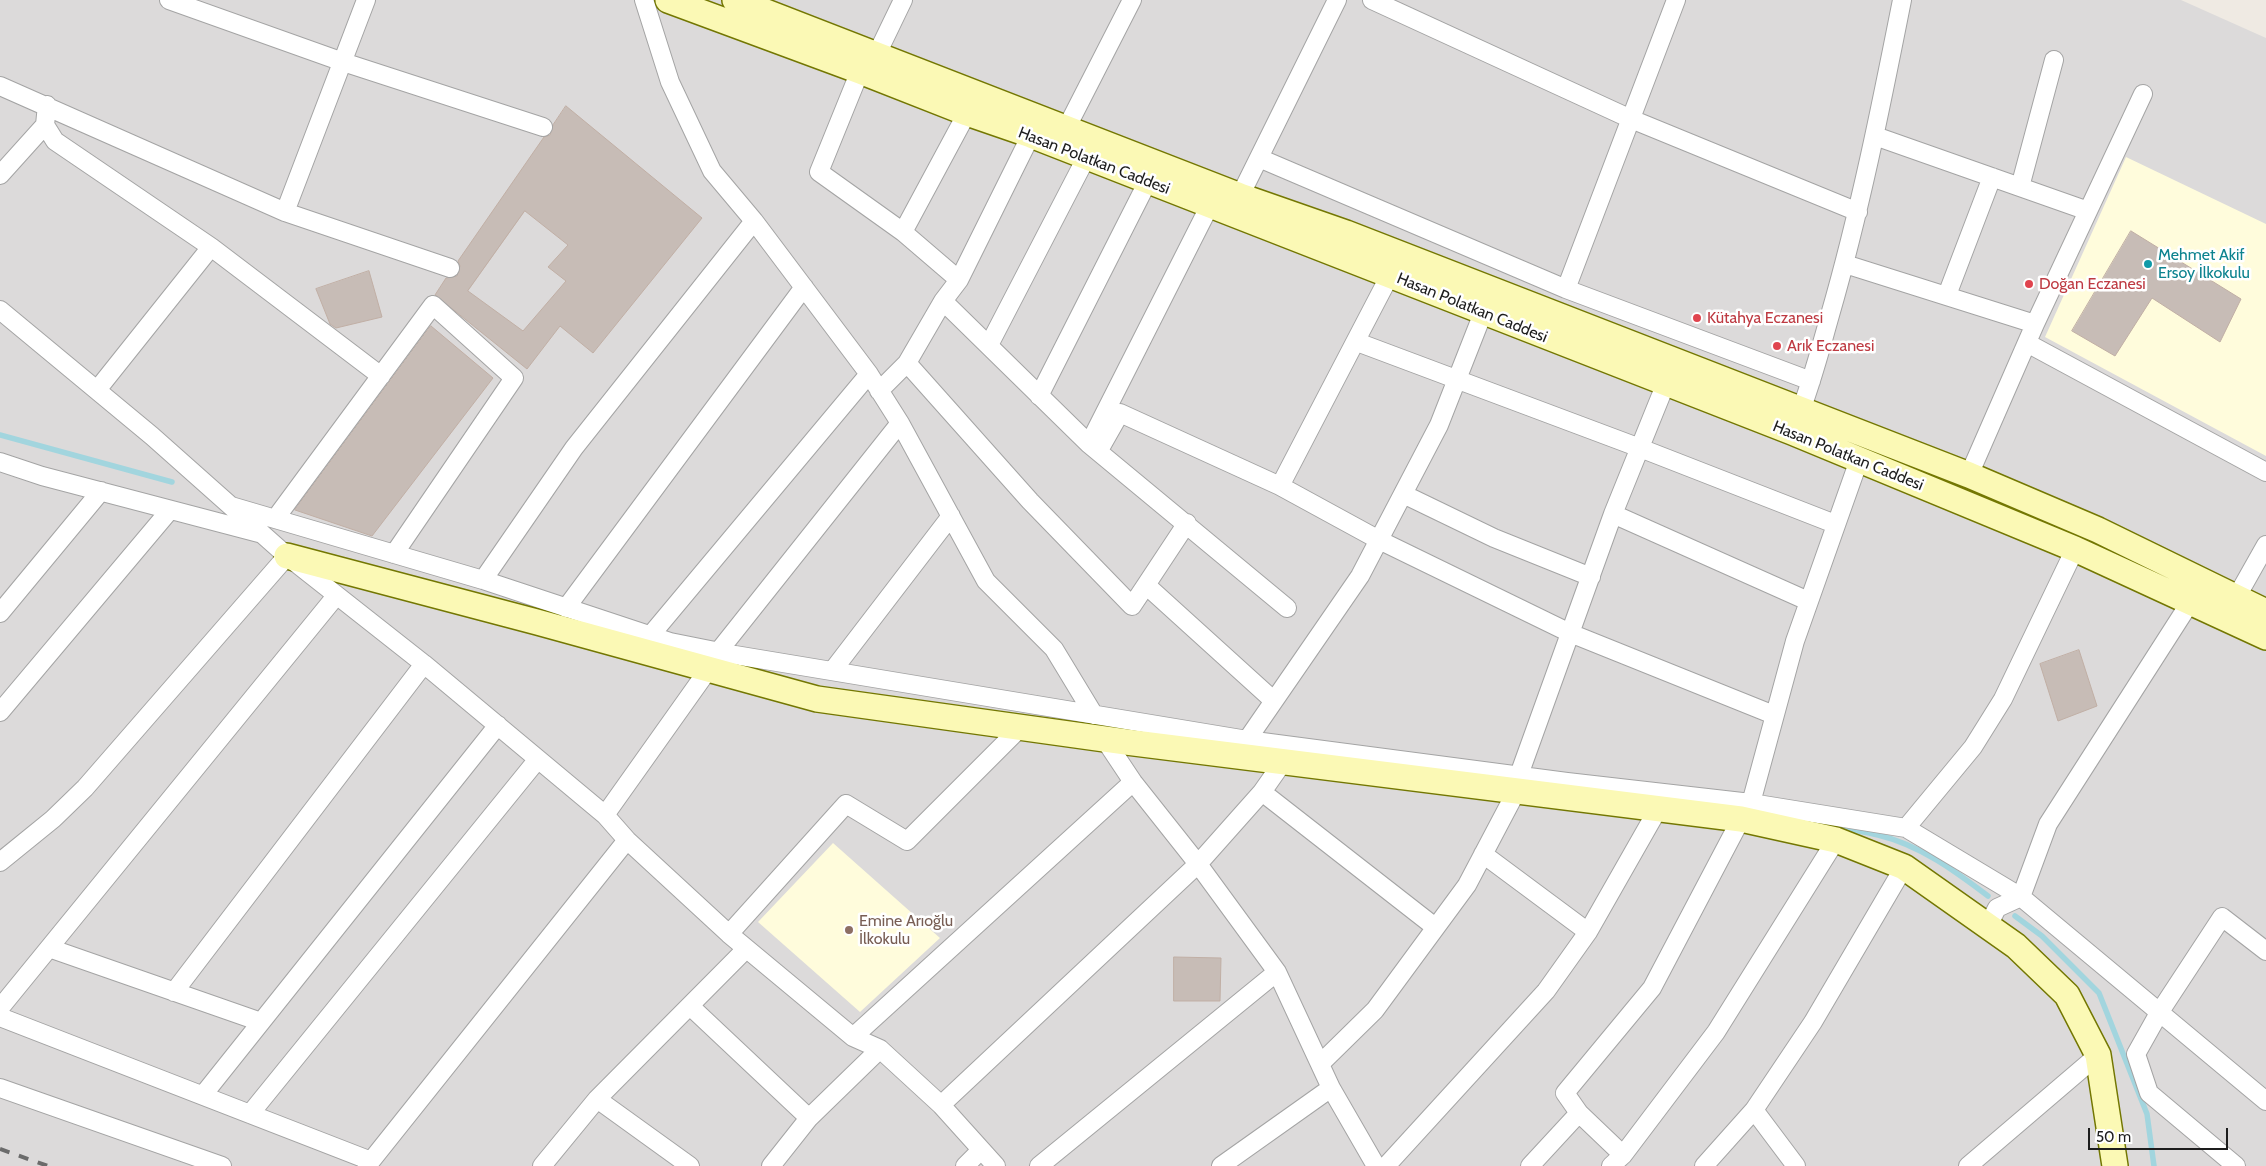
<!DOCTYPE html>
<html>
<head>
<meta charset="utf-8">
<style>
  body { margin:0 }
  #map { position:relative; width:2266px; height:1166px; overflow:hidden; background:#efeae3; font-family:Cabin,sans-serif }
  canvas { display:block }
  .scale { position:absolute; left:2088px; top:1128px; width:140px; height:22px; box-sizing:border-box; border:2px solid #1d1d1d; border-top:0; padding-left:6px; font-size:15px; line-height:18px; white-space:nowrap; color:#1d1d1d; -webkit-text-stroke:4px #fff; paint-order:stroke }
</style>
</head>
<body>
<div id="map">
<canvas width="2266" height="1166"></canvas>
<div class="scale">50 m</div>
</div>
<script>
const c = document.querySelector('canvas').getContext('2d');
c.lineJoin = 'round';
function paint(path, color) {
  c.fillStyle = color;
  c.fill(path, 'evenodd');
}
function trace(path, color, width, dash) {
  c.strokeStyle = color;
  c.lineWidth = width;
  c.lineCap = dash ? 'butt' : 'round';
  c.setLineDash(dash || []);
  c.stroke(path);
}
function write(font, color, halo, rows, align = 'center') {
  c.font = font + ' Cabin,sans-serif';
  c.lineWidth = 5;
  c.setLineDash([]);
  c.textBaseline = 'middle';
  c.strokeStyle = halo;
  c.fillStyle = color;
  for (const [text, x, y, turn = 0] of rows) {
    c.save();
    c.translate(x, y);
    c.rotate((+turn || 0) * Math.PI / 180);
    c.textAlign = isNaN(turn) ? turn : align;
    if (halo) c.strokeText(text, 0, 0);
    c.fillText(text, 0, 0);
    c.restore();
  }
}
paint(new Path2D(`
  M0 0H2181L2266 38V1166H0Z`), '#dcdada');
paint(new Path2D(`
  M2126 157 2266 224V456L2045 337Z
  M833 843 940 938 860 1012 758 922Z`), '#fffcdc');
trace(new Path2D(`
  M0 435 172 482
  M1825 825C1843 828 1861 831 1878 835 1920 845 1955 871 1988 896
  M2015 916 2042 936 2099 993 2147 1114 2154 1166`), '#a2d5de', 5.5);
const building = new Path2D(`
  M566 106 702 218 593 353 560 326 527 369 435 295 446 278 457 276 460 266 458 261 544 137 550 135 553 125ZM525 211 568 245 548 267 566 281 523 331 468 291Z
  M2131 231 2241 299 2220 342 2152 298 2115 356 2072 331Z
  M369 271 382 317 336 328 330 324 316 289Z
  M431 326 493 378 372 536 295 510Z
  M2079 650 2097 706 2058 721 2040 664Z
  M1174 957 1221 958 1220 1001H1174Z`);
paint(building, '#c7bcb6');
trace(building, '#c1afa5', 1);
const street = new Path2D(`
  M169 0 343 62 543 127
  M644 0 670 82 712 171 754 221 869 374 900 423 986 581 1054 649 1094 715
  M1372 0 1631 119 1858 212
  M876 56 903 0
  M860 71 819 172 903 232 959 280
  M0 86 285 212 450 268
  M47 105 45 125 55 141 211 247 381 376
  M1067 127 1132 0
  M1875 136 2088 211
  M1259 158 1566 289 1811 381
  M0 175 45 125
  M2020 187 2054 60
  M1240 196 1337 0
  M285 212 366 0
  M903 232 967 113
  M1845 264 2035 324
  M1566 289 1676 0
  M1947 295 1992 177
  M943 301 1089 444 1287 608
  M0 310 152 436 287 556 424 664 605 815 627 840 729 934 853 1037 880 1049 941 1105 996 1166
  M1357 342 1640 448 1835 524
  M2027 343 2266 472
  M989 345 1086 158
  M907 363 1030 501 1132 606 1146 585
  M97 390 211 247
  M879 391 907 363 943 301 959 280 1031 135
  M1039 396 1148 181
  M1797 420C1811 386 1820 350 1830 315 1860 211 1881 106 1902 0
  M1089 444 1210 205
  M1099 450 1120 413 1280 486 1379 540 1570 633 1774 715
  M0 462 42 476 259 533
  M1969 475 2035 324 2143 94
  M1280 486 1390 275
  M1403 494 1494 538 1591 577
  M231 506 483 580 670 642 735 655 1247 740 1567 782 1751 803 1906 828 2021 897 2266 1101
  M1613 514 1808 601
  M275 519 433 305 514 378 394 554
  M1187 523 1146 585 1274 701
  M483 580 574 448 754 221
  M2231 607 2266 545
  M566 608 804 287
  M0 613 101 491
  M650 636 869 374
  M718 652 900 423
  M833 670 951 516
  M0 712 170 510
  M1105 740 1133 782 1198 864 1277 972 1331 1088 1376 1166
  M1247 740 1360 576 1439 425 1483 313
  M1519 775 1613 514 1666 383
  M1262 792 1283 762
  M1751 803 1795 641 1859 460
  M605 815 708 670
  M1906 828 1973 747 2003 699 2075 549
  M1483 854 1588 932
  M0 862 53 819 85 788 287 556
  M1988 926 1997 908 2021 897 2048 824 2191 601
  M729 934 846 804 907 841 1020 728
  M49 948 261 1022
  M174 992 424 664
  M690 1006 809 1118
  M0 1008 336 596
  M0 1017 371 1161
  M853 1037 1133 782
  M1320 1064 1375 1010 1467 885 1516 792
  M0 1088 222 1166
  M203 1095 498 725
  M597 1099 690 1166
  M941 1105 1198 864 1262 792 1435 927
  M1754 1110 1796 1166
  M1579 1113 1623 1155
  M250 1114 538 759
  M367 1166 627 840
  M542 1166 597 1099 746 949
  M771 1166 809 1118 880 1049
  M965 1166 981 1150
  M1039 1166 1277 972
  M1221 1166 1331 1088
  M1386 1166 1546 991 1588 932 1658 809
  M1530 1166 1579 1113 1565 1093 1652 988 1741 819
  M1611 1166 1623 1155 1716 1032 1836 840
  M1704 1166 1754 1110 1813 1022 1904 867
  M1968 1166 2098 1055
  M2236 1166 2149 1093 2136 1054 2159 1013 2222 917 2266 951`);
const secondary = new Path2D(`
  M668 0 860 71 967 113 1031 135 1792 432 2075 549 2266 637
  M735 0 1240 196 1346 233 1969 475 2098 530 2266 612
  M287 556 537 622 817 699 1126 742 1741 819 1836 840 1904 867 2016 946 2067 995 2098 1055 2115 1166`);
trace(street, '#a4a4a4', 20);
trace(secondary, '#737702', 28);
trace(street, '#fff', 18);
trace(secondary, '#fbf9b5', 25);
trace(new Path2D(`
  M0 1149 48 1166`), '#6b6b6b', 4, [10, 10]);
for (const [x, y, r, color] of [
  [2148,264,5,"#0f9aa8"],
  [2029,284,5,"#e0444e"],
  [1697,318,5,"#e0444e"],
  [1777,346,5,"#e0444e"],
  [849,930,5,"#8d6e63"]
]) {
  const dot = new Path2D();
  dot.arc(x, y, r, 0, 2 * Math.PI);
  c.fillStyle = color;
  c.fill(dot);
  trace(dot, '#fff', 2);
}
write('16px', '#1d1d1d', '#fff', [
  ["Hasan Polatkan Caddesi",1094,161,21],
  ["Hasan Polatkan Caddesi",1472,308,22],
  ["Hasan Polatkan Caddesi",1848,456,22]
]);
write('16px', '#0d838f', '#fff', [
  ["Mehmet Akif",2158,255],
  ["Ersoy İlkokulu",2158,273]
], 'left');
write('16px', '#be3a42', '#fff', [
  ["Doğan Eczanesi",2039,284],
  ["Kütahya Eczanesi",1707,318],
  ["Arık Eczanesi",1787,346]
], 'left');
write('16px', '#785e54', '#fff', [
  ["Emine Arıoğlu",859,921],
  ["İlkokulu",859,939]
], 'left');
</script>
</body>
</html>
